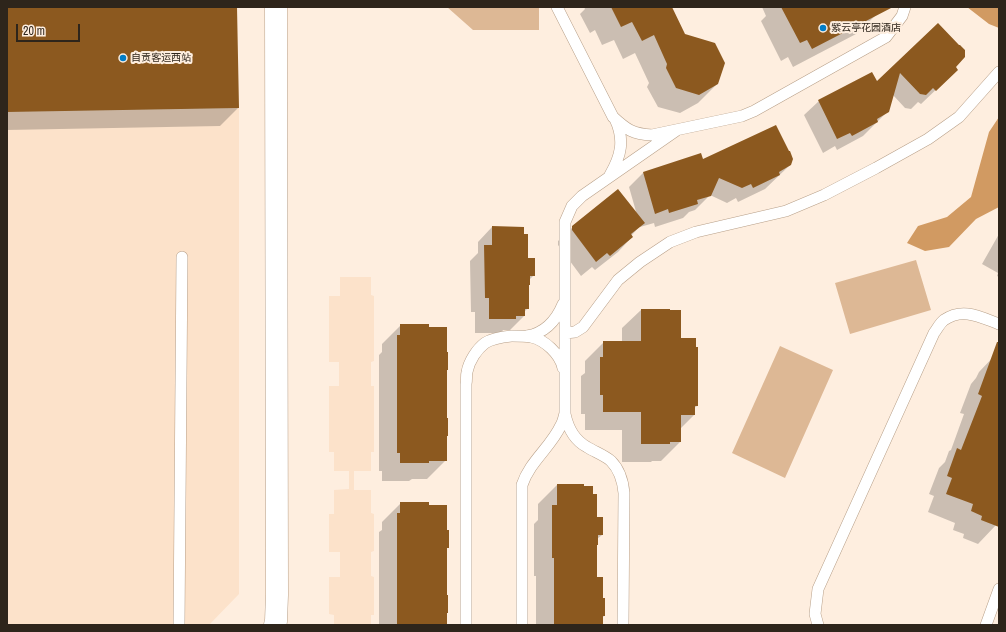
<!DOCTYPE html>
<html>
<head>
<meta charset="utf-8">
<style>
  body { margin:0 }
  #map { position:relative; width:1006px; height:632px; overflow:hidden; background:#feeedf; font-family:"Archivo Narrow",sans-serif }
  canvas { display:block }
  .frame { position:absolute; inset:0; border:8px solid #2e251b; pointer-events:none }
  .scale { position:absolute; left:16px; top:24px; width:64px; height:18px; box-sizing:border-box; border:2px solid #2e251b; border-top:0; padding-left:5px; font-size:12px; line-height:14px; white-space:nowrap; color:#2e251b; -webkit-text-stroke:3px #feeedf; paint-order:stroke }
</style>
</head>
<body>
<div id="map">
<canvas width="1006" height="632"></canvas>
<div class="frame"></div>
<div class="scale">20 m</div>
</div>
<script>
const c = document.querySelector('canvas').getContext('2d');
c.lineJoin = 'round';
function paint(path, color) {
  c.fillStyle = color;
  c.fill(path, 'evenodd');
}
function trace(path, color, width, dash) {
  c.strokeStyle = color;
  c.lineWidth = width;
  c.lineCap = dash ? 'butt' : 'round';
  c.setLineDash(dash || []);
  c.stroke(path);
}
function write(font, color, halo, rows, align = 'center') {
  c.font = font + ' "Archivo Narrow","Noto Sans SC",sans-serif';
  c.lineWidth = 4;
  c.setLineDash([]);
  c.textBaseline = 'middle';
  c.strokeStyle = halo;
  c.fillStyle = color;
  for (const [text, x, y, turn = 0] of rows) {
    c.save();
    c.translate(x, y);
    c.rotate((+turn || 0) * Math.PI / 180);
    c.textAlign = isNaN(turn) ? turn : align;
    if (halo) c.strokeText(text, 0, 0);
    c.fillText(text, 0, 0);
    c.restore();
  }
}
paint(new Path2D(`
  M239 108V594L209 625H7V112Z
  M340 277H371V295L374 296V361L371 362V386H374V452H371V471H354V490H371V513L374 514V551L371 552V576L374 577V615H371V625H334V615L329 614V577H340V552H329V514H334V490L349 489V471H334V452H329V386H339V362H329V296H340Z`), '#fce2ca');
paint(new Path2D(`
  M447 7H539V30H473Z
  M916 260 931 310 850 334 835 283Z
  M780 346 833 370 785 478 732 453Z`), '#ddb895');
paint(new Path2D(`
  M967 7H999V28L989 24Z
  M999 117V207L976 219 949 247 925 251 907 243 918 226 947 217 971 197 989 132Z`), '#d19a62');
paint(new Path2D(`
  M7 7H236L238 108 220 126 7 130Z
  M584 7H671L684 35 717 84 698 103 680 113 658 107 647 87 649 83 635 53 623 59 614 40 602 45 595 30 590 33 580 14 585 9Z
  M762 7H872L875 16 856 34 793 67 788 57 781 61 761 21 766 16Z
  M938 25 954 67 942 84 921 104 918 102 911 109 905 108 893 95 888 111 863 136 837 150 835 146 823 153 804 115 819 101 877 83Z
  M700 155 702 160 790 165 765 189 738 202 736 198 727 203 710 195 695 210 689 212 683 218 655 227 654 223 640 227V226L631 236 632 237 618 252 595 270 592 267 581 276 558 245V241L573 227 637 215 629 187 643 173Z
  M492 227 527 259 534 275 529 280 528 285V308L524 312V316L510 330H503L501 333H475V312H471L470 261 478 253V242Z
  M999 234V277L997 276 998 273 982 264Z
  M641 310H669L680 339 697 406 694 408V415L680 429V442L661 461H652L651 462H622V430H585V414H581V376L585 373V361L604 342H622V328Z
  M401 325 447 370 446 371V460L427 479H412L409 481H382V471H379V355L382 352V344Z
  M997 353 999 354V518L996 525 978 544 963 538 964 534 953 530 955 523 928 512 934 496 929 494 939 468 945 462 949 451 951 450 964 414 960 413 971 384 976 378 979 372Z
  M557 485 596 518 602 535 597 539 596 545V578L602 599H604V616L602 618V625H536V576H534V524L538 520V504Z
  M401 503 448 547 446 549V596L447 613 446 614V625H379V532L382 530V522Z`), '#0003');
paint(new Path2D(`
  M7 7H237L239 108 7 112Z
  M611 7H672L685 34 715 43 725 63 718 84 699 95 676 88 666 68 667 64 654 35 642 41 632 22 621 27Z
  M781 7H893L812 49 807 40 800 43Z
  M938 23 959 45H960L965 50V57L956 67 958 70 936 91 933 88 926 95 920 94 900 73 889 112 877 119 878 122 852 136 850 133 837 139 818 100 872 72 877 81Z
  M776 125 789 151H790L793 159 791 165 779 172 780 175 753 188 751 184 742 188 719 178 711 196 697 200 698 204 669 213 668 209 655 214 643 172 701 153 703 159Z
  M618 189 645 223 631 234 633 237 610 256 607 253 596 262 572 230V226Z
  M492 226 524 227V234H528V258H535V276H530V285H529V309H525V316H516V319H489V298H485L484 245H492Z
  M641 309H670V310H681V338H696V347H698V406H695V415H681V442H670V444H641V412H603V395H600V357H603V341H641Z
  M400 324H429V327H447V352H448V370H447V418H448V436H447V461H429V463H400V453H397V335H400Z
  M997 342H999V527L981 520 982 516 971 511 973 504 946 494 952 478 947 476 957 448 961 450 982 396 978 394Z
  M557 484H584V486H593V494H597V517H603V535H598V545H597V577H603V598H605V616H603V625H554V558H552V505H557Z
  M400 502H429V505H447V530H449V548H447V595H448V613H447V625H397V513H400Z`), '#8c591f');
const lane = new Path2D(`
  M557 7 613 117C627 130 633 134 652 135L742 116 754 111 886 37 902 16 905 7
  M610 175C621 156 625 140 615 119
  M565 333 575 332 583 327 618 280 640 262 670 242 696 232 786 211 824 195 876 168 928 139 959 117 999 72
  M527 336C545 333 556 321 563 304
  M565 414C568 428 574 440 587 447 595 452 604 455 611 461 620 470 623 482 624 493L623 625
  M179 625 182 257
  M466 625V384C467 380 466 376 467 372 469 361 477 349 485 343 493 338 503 337 512 336 519 336 525 336 531 337 545 340 560 354 563 368
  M522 625V485C530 461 551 447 561 425 563 422 564 417 565 413V222L572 206 582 196 677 130
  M818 625 815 614 818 589 934 333C937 329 940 323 944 320 963 307 980 317 999 324
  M986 625 999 589`);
const street = new Path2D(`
  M275 625 276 621 277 595 276 7`);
trace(lane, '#b79f88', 12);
trace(street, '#b79f88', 23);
trace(lane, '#fff', 11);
trace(street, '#fff', 22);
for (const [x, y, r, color] of [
  [823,28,4,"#027dc6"],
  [123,58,4,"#027dc6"]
]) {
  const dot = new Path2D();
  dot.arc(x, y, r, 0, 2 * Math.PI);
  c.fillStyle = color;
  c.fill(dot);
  trace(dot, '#feeedf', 1.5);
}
write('10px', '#2e251b', '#feeedf', [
  ["紫云亭花园酒店",831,28],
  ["自贡客运西站",131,58]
], 'left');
</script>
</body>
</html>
